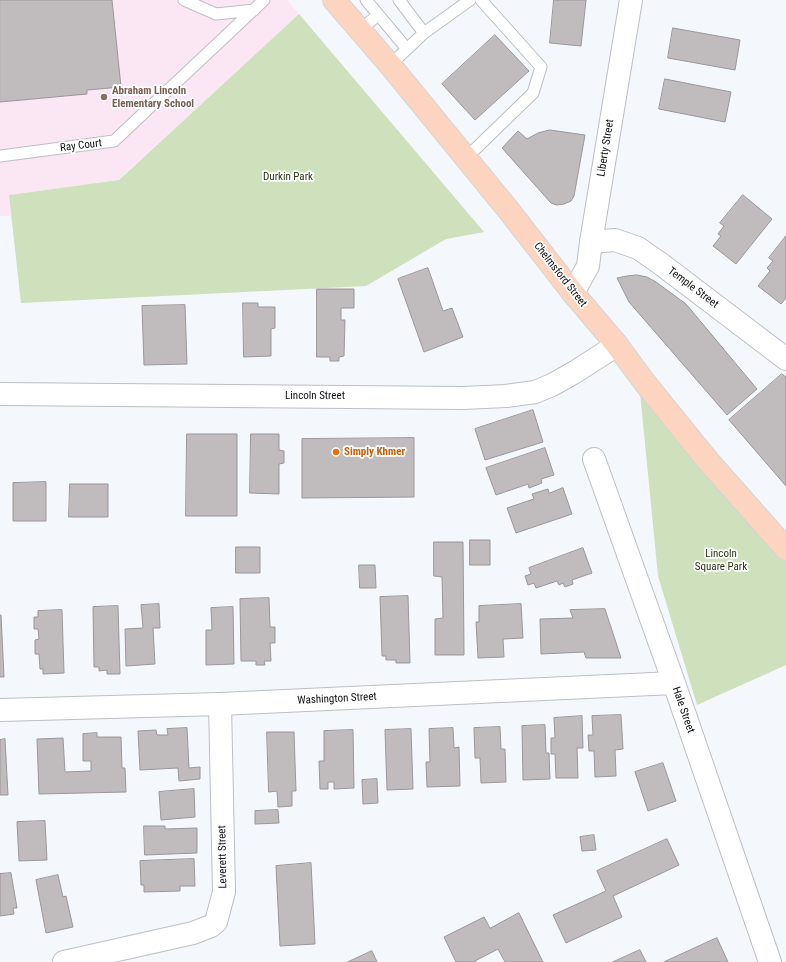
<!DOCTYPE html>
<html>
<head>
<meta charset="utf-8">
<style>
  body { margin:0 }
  canvas { display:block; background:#f4f7fb }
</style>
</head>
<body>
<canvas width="786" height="962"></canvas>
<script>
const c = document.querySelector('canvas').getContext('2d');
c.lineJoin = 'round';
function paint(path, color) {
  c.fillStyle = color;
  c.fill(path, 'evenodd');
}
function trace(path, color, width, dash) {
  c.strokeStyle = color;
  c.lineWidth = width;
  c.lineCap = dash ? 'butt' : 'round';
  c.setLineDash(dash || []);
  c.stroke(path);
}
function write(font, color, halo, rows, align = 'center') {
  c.font = font + ' "Roboto Condensed",sans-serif';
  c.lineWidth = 3.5;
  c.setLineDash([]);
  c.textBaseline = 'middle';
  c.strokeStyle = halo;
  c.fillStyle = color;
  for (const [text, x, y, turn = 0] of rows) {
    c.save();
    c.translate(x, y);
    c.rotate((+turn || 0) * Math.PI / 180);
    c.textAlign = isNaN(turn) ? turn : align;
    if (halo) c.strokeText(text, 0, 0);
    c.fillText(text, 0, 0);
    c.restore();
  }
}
paint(new Path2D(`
  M0 0H287L299 14 118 180 9 195 11 216H0Z`), '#fbe6f4');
paint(new Path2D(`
  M299 14 484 232 446 239 366 286 21 303 9 195 119 180Z
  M637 362 786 537V665L697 705 658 576Z`), '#cee0bc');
const building = new Path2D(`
  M0 0H112L121 87 87 90V94L0 102Z
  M554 0H586L581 46 550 43Z
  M673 28 740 40 735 70 668 58Z
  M495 35 529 71 475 120 442 84Z
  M665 79 731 92 725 122 659 109Z
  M550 130 585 135 574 196 571 201 564 204 557 205 551 203 502 148 518 131 527 139 538 133Z
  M743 195 772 219 736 264 713 246 721 236 718 234 724 226 720 223Z
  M786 236V298L781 304 758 286 770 271 767 268 773 261 769 258Z
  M428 268 443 311 452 308 463 337 424 352 398 279Z
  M637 275 647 277 656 282 686 304 757 389 727 415 629 302 617 278 627 276Z
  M317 289H354V308H341V320H345L344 356 339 357V361H330V357H317Z
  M243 303H258V307H275V328L271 329V356L244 357Z
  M185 305 187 364 144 365 142 306Z
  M782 374 786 377V486L729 420Z
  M533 410 543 442 485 460 475 429Z
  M187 434H237V516H186Z
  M251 434H279V450L284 451V463L279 464V494L250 493Z
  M414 438V497L302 498V439Z
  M545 448 554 475 541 479 542 483 529 488 528 484 496 495 486 468Z
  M46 482V521H13V483Z
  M70 484H108V517H69Z
  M563 488 572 514 516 533 507 508 534 499 532 494 548 489 549 493Z
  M470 540H490V565H470Z
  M434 542H463L464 655H435V619L443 618 442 577 434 576Z
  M236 547H260V573H236Z
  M583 548 592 573 572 580 573 584 565 587 563 583 559 585 557 581 536 588 534 583 528 585 525 576 531 574 529 568Z
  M359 565H375L376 588H360Z
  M408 596 410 663H396V660H386V656H382L380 597Z
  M269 598 270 627H275V643H270L271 661H264L265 665H256V661H241L240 599Z
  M159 604 160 628H153L155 664 126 666 125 629 143 628 141 605Z
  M521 604 523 638 503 639 504 657 478 658 476 622H479V606Z
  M118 606 120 674H107V670L99 671V667H94L93 607Z
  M233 607 234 664 206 665V630H212L211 608Z
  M605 609 621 658H586L584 652 541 654 540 619 573 618 570 610Z
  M62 610 64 673 43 674V669H40L39 654H35V640L39 639 38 629H34V617H38V611Z
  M0 615H1L4 677H0Z
  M621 715 623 749 615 750 616 776 595 777 594 751H589L588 735H593L592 716Z
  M582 716 583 748H577L578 778H556L555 754H551V738H555L554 718Z
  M545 725 546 753H549L550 779 523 780 522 726Z
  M500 727 501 749H505L506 782 481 783 480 758H475L474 728Z
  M187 728 189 768 200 767V779L179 781 178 768 140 770 138 731 156 730 157 735H168L167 729Z
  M453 728 454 748 459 747 460 786 427 787 426 762H430L429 729Z
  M411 729 413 789 387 790 385 730Z
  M353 730 354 788 334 789V782H328V789H320L319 761H324V731Z
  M267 732H294L296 791H292V806L278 807 277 791 269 792Z
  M97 733V737H121L122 768H125L126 792 39 794 37 739 63 738 65 772 91 771V761H83V734Z
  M5 739 8 795H0V740Z
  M663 763 676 801 648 811 635 772Z
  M377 779 378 803 363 804 362 780Z
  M194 789 195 817 161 820 159 792Z
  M278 810 279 823 255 824V811Z
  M45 821 47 860 19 861 17 822Z
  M144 826H165V829L197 828V853L145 855Z
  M594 835 596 850 582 851 580 837Z
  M667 839 679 865 613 896 622 917 566 943 553 915 606 891 597 871Z
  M194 859 195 886H180V891L144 892V885H141L140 861Z
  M311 863 315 944 280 946 276 866Z
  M11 873 17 908H13L14 914 0 916V874Z
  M58 875 63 897 66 896 73 927 46 933 36 880Z
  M519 913 543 962H505L498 949 475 961 476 962H456L444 937 484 917 490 928Z
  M717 938 728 962H664Z
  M640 950 646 962H613Z
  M372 951 377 962H348Z`);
paint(building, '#c0bbbd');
trace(building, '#9b9699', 1);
const service = new Path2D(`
  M184 0 216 14 254 10
  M366 0 407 49
  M360 30 378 15
  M424 33 470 0
  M390 65 424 33 399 0
  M0 156 114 141 264 0
  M466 158 533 93 541 67 481 0`);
const minor = new Path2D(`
  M591 242 615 240 638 248 661 264 786 359
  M594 459 674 683 770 962
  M0 710 220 704 674 683
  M64 962 193 933 211 926 216 922 224 892 220 704`);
const tertiary = new Path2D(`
  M573 293 588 266 591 242 631 0
  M0 394 463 398 506 396 535 392 552 385 575 372 617 345`);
const primary = new Path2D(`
  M334 0 390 65 510 212 573 293 617 345 645 383 709 462 786 549`);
trace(service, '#bdbfc4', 13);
trace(minor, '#bdbfc4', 24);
trace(tertiary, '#bdbfc4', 24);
trace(primary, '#d3d4d4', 24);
trace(service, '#fff', 11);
trace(minor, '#fff', 22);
trace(tertiary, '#fff', 22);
trace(primary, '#fdd4c0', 22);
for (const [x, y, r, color] of [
  [104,97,4,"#8d6e63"],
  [336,452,4,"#e8710a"]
]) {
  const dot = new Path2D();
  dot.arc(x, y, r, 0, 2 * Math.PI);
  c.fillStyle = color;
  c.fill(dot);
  trace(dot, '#fff', 1.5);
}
write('bold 11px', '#785e54', '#fff', [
  ["Abraham Lincoln",112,91],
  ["Elementary School",112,104]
], 'left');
write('11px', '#0d0e0f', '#fff', [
  ["Ray Court",81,146,-7],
  ["Liberty Street",606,148,-81],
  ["Chelmsford Street",560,275,52],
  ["Temple Street",693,288,37],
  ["Lincoln Street",315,396],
  ["Washington Street",337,699,-3],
  ["Hale Street",683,710,71],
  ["Leverett Street",223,857,-91]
]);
write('11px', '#273710', '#fff', [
  ["Durkin Park",288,177],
  ["Lincoln",721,554],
  ["Square Park",721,567]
]);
write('bold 11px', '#c56008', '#fff', [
  ["Simply Khmer",344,452]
], 'left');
</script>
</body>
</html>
